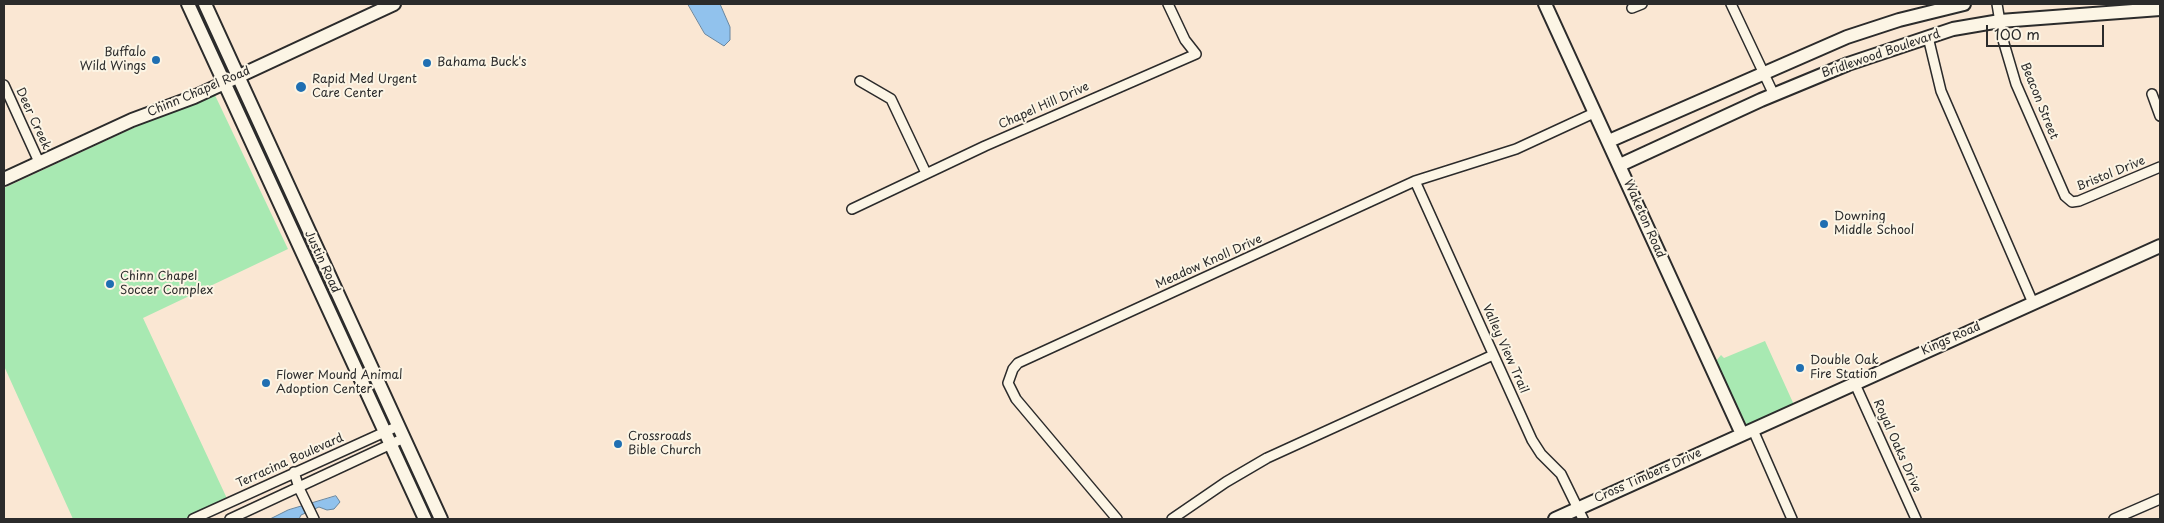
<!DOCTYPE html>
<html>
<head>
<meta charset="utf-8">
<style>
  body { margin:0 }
  #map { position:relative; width:2164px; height:523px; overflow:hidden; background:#fae7d3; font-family:"Playpen Sans",sans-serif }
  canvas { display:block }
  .frame { position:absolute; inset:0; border:5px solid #2b2b2b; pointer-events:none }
  .scale { position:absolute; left:1986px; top:25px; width:118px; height:22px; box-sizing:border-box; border:2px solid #2b2b2b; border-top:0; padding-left:6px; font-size:15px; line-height:18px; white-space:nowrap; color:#2b2b2b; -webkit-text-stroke:4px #fcf5e5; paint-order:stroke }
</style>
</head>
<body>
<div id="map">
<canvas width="2164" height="523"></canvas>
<div class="frame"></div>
<div class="scale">100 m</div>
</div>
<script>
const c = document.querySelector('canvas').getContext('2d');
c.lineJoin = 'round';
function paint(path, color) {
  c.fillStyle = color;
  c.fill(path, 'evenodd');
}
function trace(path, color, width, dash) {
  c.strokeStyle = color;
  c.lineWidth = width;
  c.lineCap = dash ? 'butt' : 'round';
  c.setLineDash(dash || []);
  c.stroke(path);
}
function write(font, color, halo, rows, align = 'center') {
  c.font = font + ' "Playpen Sans",sans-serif';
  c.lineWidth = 4;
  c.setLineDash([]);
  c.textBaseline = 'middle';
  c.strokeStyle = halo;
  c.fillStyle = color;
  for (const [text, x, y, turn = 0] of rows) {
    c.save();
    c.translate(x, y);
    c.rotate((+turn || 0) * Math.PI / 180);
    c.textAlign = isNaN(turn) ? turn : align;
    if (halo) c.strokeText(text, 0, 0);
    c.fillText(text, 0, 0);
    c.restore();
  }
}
paint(new Path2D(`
  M213 91 288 249 143 318 230 505 199 519H73L4 366V188Z
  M1765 341 1795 407 1747 426 1716 361 1721 355 1724 358Z`), '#a8e9b2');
const water = new Path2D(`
  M688 4H720L730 27V40L724 46 705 34Z
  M336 496 340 502 334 509 327 510 319 507 301 515 299 519H270L288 510Z`);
paint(water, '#91c2ed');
trace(water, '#68869f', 1);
const street = new Path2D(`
  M1731 4 1774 95
  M1997 4 2003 40 2016 84 2065 196 2072 202 2079 201 2160 167
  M1632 8 1642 4
  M1928 37 1941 91 2033 303
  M860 81 891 99 926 173
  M4 85 39 162
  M2152 94 2160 116
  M1415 181 1532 440 1541 454 1561 474 1583 519
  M852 209 985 146 1196 54 1185 40 1168 4
  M1855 384 1916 519
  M1753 430 1792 519
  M294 472 299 488 314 519
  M193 519 398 426
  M230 519 404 438
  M1117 519 1016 399 1008 383 1013 369 1018 363 1415 181 1516 149 1594 113
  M1172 519 1226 482 1267 458 1493 355
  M2114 519 2160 499`);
const secondary = new Path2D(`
  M188 4 425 519
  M205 4 441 519
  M1545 4 1742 434
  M1609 141 1847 37 1899 20 1964 4
  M1620 165 1761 100 1848 64 1953 29 2000 21 2160 9
  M4 179 132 120 194 97 394 4
  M1555 519 2160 246`);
trace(street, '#2b2b2b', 12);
trace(secondary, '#2b2b2b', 16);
trace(street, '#fcf5e5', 9);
trace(secondary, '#fcf5e5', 12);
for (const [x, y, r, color] of [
  [156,60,5,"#1f6fb2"],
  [427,63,5,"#1f6fb2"],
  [301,87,6,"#1f6fb2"],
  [1824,224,5,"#1f6fb2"],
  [110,284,5,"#1f6fb2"],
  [1800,368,5,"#1f6fb2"],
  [266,383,5,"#1f6fb2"],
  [618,444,5,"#1f6fb2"]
]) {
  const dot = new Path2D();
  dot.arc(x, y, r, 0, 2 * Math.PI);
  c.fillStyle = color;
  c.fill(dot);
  trace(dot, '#fcf5e5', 2);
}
write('12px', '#2b2b2b', '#fcf5e5', [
  ["Buffalo",146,53,"right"],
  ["Wild Wings",146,67,"right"],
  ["Bahama Buck's",437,63],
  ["Rapid Med Urgent",312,80],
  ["Care Center",312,94],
  ["Downing",1834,217],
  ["Middle School",1834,231],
  ["Chinn Chapel",120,277],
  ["Soccer Complex",120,291],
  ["Double Oak",1810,361],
  ["Fire Station",1810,375],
  ["Flower Mound Animal",276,376],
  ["Adoption Center",276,390],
  ["Crossroads",628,437],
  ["Bible Church",628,451]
], 'left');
write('12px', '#2b2b2b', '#fcf5e5', [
  ["Bridlewood Boulevard",1881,54,-19],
  ["Chinn Chapel Road",199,92,-23],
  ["Beacon Street",2039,101,68],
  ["Chapel Hill Drive",1044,106,-24],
  ["Deer Creek",33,119,65],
  ["Bristol Drive",2111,174,-22],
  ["Waketon Road",1644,219,66],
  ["Justin Road",322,262,65],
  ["Meadow Knoll Drive",1209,262,-24],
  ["Kings Road",1951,339,-24],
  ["Valley View Trail",1505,349,66],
  ["Royal Oaks Drive",1897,446,66],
  ["Terracina Boulevard",290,461,-24],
  ["Cross Timbers Drive",1648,476,-24]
]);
</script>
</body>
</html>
